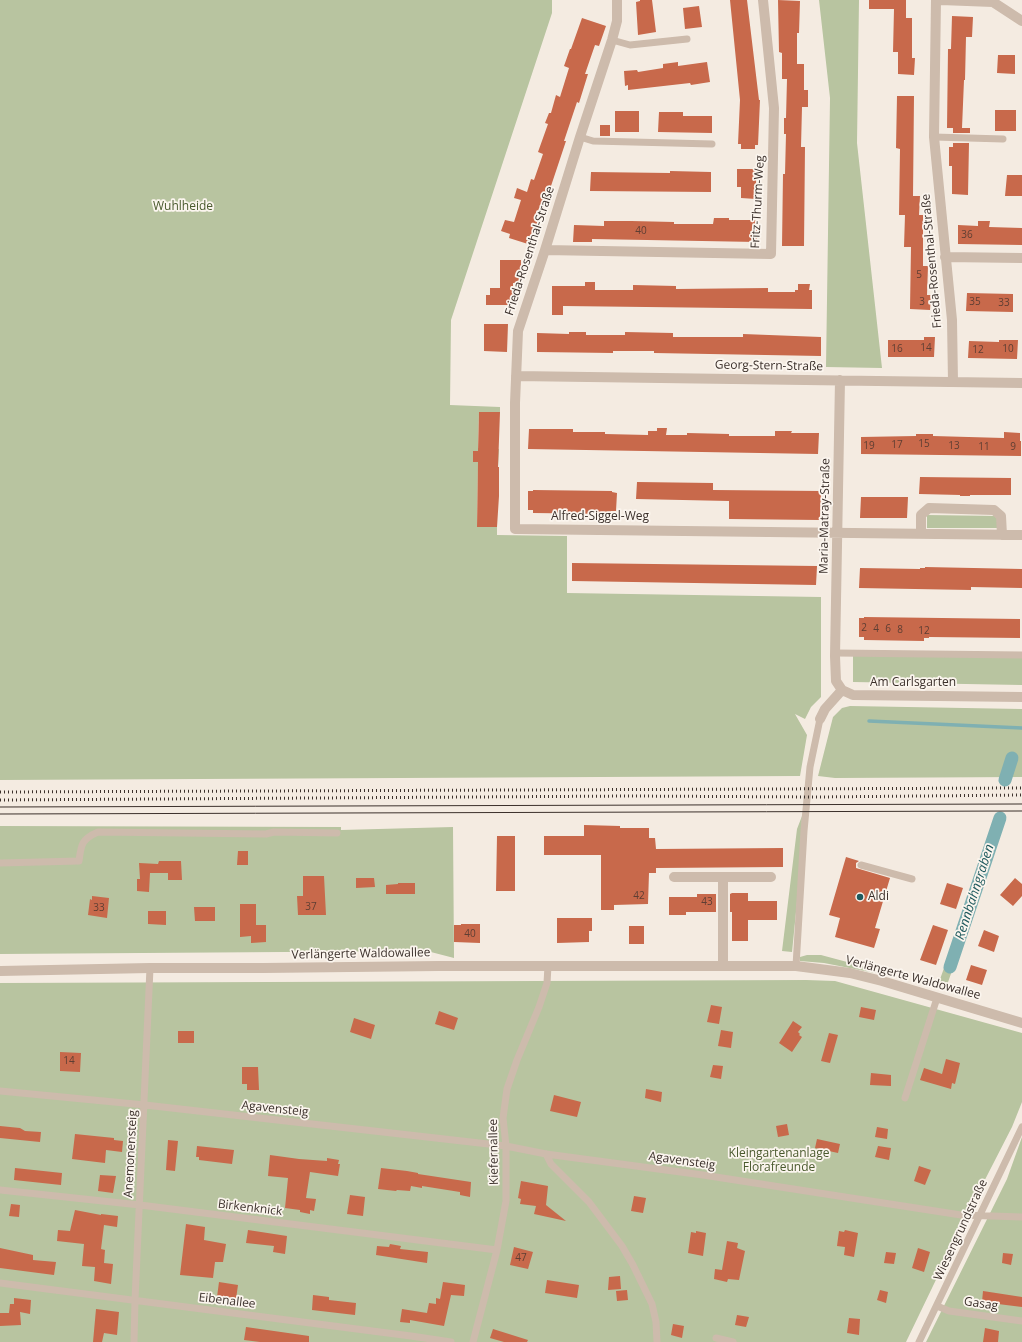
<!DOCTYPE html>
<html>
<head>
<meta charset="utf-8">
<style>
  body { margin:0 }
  canvas { display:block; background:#f4ebe1 }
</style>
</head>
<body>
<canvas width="1022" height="1342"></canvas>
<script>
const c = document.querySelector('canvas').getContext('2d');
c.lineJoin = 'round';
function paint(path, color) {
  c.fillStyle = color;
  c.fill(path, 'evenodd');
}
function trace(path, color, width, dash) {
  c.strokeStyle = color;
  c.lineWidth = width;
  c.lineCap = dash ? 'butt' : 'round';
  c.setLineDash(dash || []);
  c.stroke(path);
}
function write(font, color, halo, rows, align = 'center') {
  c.font = font + ' "Open Sans",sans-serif';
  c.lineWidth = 3.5;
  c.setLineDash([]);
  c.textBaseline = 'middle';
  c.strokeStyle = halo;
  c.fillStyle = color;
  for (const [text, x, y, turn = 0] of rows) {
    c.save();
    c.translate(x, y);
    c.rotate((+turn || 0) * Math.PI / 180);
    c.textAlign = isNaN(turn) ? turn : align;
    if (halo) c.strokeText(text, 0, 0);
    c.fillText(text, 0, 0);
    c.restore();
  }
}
paint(new Path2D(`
  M0 0H552V13L451 320 450 405 500 407V412H479L478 448 499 449 498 467H478L477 527H497V535L567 536V593L821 597V697L811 707 805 719 795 714 807 735 800 776 0 780Z
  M819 0H859L857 143 882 368 826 367 830 98Z
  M927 515 997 516V528H927Z
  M853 654 1022 656V685L853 682Z
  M850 706 1022 709V777L835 778 818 776 833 717 842 708Z
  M802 816 801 862 792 952 782 951 797 829Z
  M0 826 341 827V830L453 827 454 958 427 951 0 954Z
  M993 832H1001L947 985 939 982Z
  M807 955H821L877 970 875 973 824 963 800 961V957Z
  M806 980 835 981 1022 1033V1102L1012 1127 972 1205 906 1342H0V983Z
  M1022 1137V1342H926L1007 1179Z`), '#b8c4a0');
trace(new Path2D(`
  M869 721 1022 728`), '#7fb0b2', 3.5);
trace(new Path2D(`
  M1005 780 1012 758
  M950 967 1000 818`), '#7fb0b2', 13);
paint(new Path2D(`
  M640 0H652L656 32 638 35 636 2 640 1Z
  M730 0H747L759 100H760L758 145H755V149H741V144H738L740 100Z
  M778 0 800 1 799 33H797V64H804V90H808V107H802L801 147H805L804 246H782L783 174H785L786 134H784V118H786L787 79H782V53L779 52Z
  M869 0H906V18H912V58H915L914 75 898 74V52H893L894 9H869Z
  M699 6 702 27 685 29 683 8Z
  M952 16 973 17 972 37H966L965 80H964L962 128H954H970V133H953V128H947L948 49H951Z
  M582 18 606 26 599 46 595 45 585 74H588L579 103 577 102 564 141H566L537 228 534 227 528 244 509 238 510 234 501 231 505 220 514 222 521 200 514 198 517 188 527 192 531 179 534 180 543 154 538 152 548 124 545 123 549 113H551L556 95 560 97 569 68 564 66 570 49H571Z
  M998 55H1015V74L997 73Z
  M678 62V66L707 62 710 82 691 85 690 83 628 90V85L625 86 624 71 637 70 638 72 663 68V64Z
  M897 96H914L913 196H920L919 215H923V266H928L927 295H931L930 310 910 309 911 247H904L905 215H899L900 149 896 148Z
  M995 110H1016V131H995Z
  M615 111H639V132H615Z
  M659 112H683V116H712V133L658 132Z
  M600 125H610V136H600Z
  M953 143H969L968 195 952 194V166H949V147H953Z
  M737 169H756V199L741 198V187H737Z
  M670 171 711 172V192L590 191 591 172 670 173Z
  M1007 175H1022V196H1005Z
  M714 218H729V220H757V242L592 239V242H573L574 225 604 226V221H631L674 222V224H713Z
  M978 221H990L989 227 1022 228V245L958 244V225L978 226Z
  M500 260H521V283H513V305H486V295H490V288H500Z
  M585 282H595V290H633V285L676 286V289L768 288V292H795V290H798V284H810L809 290H812V309L563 306V315H552V286H585Z
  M967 293 1013 294V312L966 311Z
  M484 324H508L507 352 484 351Z
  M569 332H586V335H625V332L673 333V337H743V334L821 337V356L654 353V351H613V353L537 352V333L569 334Z
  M924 337H935L934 357H888V340H924Z
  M999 340H1018L1017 359 968 358 969 341 999 342Z
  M479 412H500L498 467H499V496L497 527H477L478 462H473V451H478Z
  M657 428H667L666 435H687V433L729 434V436H775V431H792L791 433H819L818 454 528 449 529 429H573V432H605V434L648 435V431H657Z
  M1004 432 1020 433V441H1021V456L861 454V437L916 436V434H933V436L1004 438Z
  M920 477 1011 478V495H970V496H960V495L919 494Z
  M637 482 713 483V490L821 491 820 520 729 519V501L636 499Z
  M533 490 612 491V492L617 493 616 511H611V514L533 513V510H528V491H533Z
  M861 497H908L907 518H860Z
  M572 563 817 566 816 585 572 581Z
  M925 567 1022 569V588L971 587V590L859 588 860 568 920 569V568H925Z
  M864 617 1020 619V638L929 637V638H924V641L864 640V637H859V618H864Z
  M584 825 620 826V828H649V838H655L656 849 783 848V867L656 868V873H649L648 904 614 905V910H601V855H544V836H584Z
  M497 836H515V891H496Z
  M238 851H248V865H237Z
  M846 857 859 861 856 863V868L890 878 875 928 880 929 874 948 835 937 840 918 829 915Z
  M159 861H181L182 880H168V873H150L149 892 137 891V879H140L139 863 158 864Z
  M303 876H324L326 915H298L297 896H303Z
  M356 878H374L375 887 356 888Z
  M1015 878 1022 884V896L1013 906 1000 895Z
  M398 883H415V894H386V885L398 884Z
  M947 883 963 888 956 909 940 904Z
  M732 893H748V901H777V920H748V941H732V912H730V894Z
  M697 894H716V912H686V915H669V897H697Z
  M92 896 109 898 107 918 88 915 90 899 92 900Z
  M240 904H256V925H266V942L251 943V936L240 937Z
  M194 907H215V921H195Z
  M148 911H166V925L148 924Z
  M557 918H592V931H589V942L557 943Z
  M461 924H480V943L454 942V925H461Z
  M933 925 948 930 936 965 920 960Z
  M629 926H644V944H629Z
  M984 930 999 936 994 952 978 946Z
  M971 965 987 970 982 985 966 980Z
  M711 1005 722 1007 719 1024 707 1022Z
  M861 1007 876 1010 874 1020 859 1017Z
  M439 1011 458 1018 454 1030 435 1024Z
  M354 1018 375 1025 371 1039 350 1032Z
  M793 1021 802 1027 798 1032 800 1034 799 1035 802 1037 792 1052 779 1043Z
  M721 1030 733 1032 731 1048 718 1046Z
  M178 1031H194V1043H178Z
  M829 1033 838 1035 830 1063 821 1061Z
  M60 1052 81 1053 80 1072 60 1071Z
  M946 1059 960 1063 955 1084 952 1083 951 1089 920 1080 924 1068 942 1074Z
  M713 1065 723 1066 721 1079 710 1077Z
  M242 1067H258L259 1090H247V1084H242Z
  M871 1073 891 1075V1086L870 1085Z
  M646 1089 662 1092 661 1102 645 1098Z
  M554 1095 581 1102 577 1117 550 1111Z
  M787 1124 789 1135 778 1137 776 1126Z
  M0 1126 20 1128 25 1131 41 1132 40 1142 0 1138Z
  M877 1127 888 1129 887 1139 875 1137Z
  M75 1134 114 1138V1140L123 1141 122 1152 106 1150 105 1163 72 1159Z
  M817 1139 840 1144 838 1153 815 1148Z
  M168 1140 178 1141 175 1171 166 1170Z
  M197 1146 234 1150 232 1164 199 1160V1157H196Z
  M878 1146 891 1148 889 1160 875 1157Z
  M270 1155 299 1159 327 1161V1158L339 1160 338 1164H340L338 1176 310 1172 306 1198 316 1199 314 1211 310 1210V1214L300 1212V1210L285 1208 288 1178 268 1176Z
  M919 1166 931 1170 925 1185 914 1181Z
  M15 1168 62 1173 61 1185 14 1180Z
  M381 1168 407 1171 418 1173V1174L471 1182 470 1197 460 1195V1192L422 1186V1188L411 1186 410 1191 397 1190 396 1191 378 1189Z
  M100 1175 116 1176 113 1193 98 1191Z
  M521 1181 548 1186 546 1205 566 1221 534 1214 536 1206 520 1204 521 1199 518 1198Z
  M350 1195 365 1197 363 1216 347 1214Z
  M634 1196 646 1198 643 1213 631 1211Z
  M11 1204 20 1205 19 1217 9 1216Z
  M75 1210 101 1215V1214L118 1216 117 1227 104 1225 101 1249 105 1250 104 1263 113 1264 111 1284 94 1281 95 1267 82 1266 84 1244 57 1241 58 1230 70 1231Z
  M186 1224 205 1227 204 1240 226 1244 223 1262H215L213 1278 180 1275Z
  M248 1230 287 1236 285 1254 273 1252 274 1246 246 1243Z
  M845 1230 858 1233 854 1257 844 1255 845 1247 837 1246 839 1231 844 1232Z
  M696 1231 706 1233 703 1256 688 1253 691 1232 696 1233Z
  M727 1241 738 1243 737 1248 745 1251 739 1280 728 1279 727 1282 714 1279 715 1269 722 1270Z
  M390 1244 401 1246 400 1249 428 1252 427 1263 376 1255 377 1246 389 1247Z
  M514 1247 533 1252 528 1269 510 1265Z
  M0 1248 33 1255V1260L56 1262 54 1275 0 1268Z
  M918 1248 930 1252 924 1272 912 1268Z
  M886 1252 896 1253 894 1264 884 1263Z
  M1003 1253 1013 1254 1011 1265 1002 1263Z
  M620 1276 621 1289 608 1290 609 1277Z
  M547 1280 579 1285 577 1298 545 1293Z
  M219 1282 238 1285 236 1299 217 1297Z
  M443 1282 465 1285 464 1296 451 1295 444 1326 410 1320V1323L400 1322 402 1309 427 1313 429 1303 436 1304V1298L440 1299Z
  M627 1290 628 1300 617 1301 616 1291Z
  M880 1290 888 1292 886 1303 877 1300Z
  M983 1291 1022 1297V1307L982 1302Z
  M313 1295 329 1297V1300L356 1303 355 1315 312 1310Z
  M14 1298 31 1300 30 1314 20 1312 21 1325 0 1326V1313H9L10 1304H14Z
  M96 1309 119 1312 117 1335 104 1333 102 1342H93Z
  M737 1315 749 1317 746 1327 735 1325Z
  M849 1318 860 1319 859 1335 847 1333Z
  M673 1324 684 1326 682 1338 671 1335Z
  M246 1327 309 1336V1342H260L244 1340Z
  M985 1328 999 1331 998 1342H983Z
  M493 1329 528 1340 527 1342H504L490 1338Z`), '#c8694b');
trace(new Path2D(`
  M612 40 630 45 687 39
  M580 137 593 141 712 144
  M934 137 1003 139
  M836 653 1022 655
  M0 863 79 861C81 844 82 839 98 832L266 834 274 832 337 833
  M861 865 912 879
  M796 966 804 831 810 767 820 719
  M0 1091 145 1105 506 1146 546 1154 703 1175 961 1215 1022 1217
  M905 1098 937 998
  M546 1154 551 1164 589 1202 622 1246 633 1265 652 1304 656 1322 657 1342
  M0 1190 140 1205 497 1250
  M0 1283 411 1336 451 1342
  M937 1306 949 1311 1022 1321
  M716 1338 733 1342
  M134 1342 135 1300 150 968
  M473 1342 497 1250 506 1201V1146L503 1118 507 1089 517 1060 539 1007 547 983 548 966
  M919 1342 1022 1127`), '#cdbbac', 7);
trace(new Path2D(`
  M617 0V21L612 40 580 137 545 250 518 331 515 403V529L1022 535
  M936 0 934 137 952 320 953 382
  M941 0 993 2 1022 21
  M545 250 771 254 774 108 763 0
  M945 257 1022 258
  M516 376 1022 383
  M840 380 835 656 836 681 842 690
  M921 534V515L929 508 994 510 1001 516 1002 535
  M820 719 825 709 842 690 853 695 1022 697
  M674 877H723
  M723 965V877H771`), '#cdbbac', 10);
trace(new Path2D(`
  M0 971 150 968H263L439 966H796L850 973 882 981 1022 1023`), '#cdbbac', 10);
trace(new Path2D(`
  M0 807 1022 804
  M0 814 1022 811`), '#3b302b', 1);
trace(new Path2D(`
  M0 792 1022 788
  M0 800 629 796 817 797 1022 795`), '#3b302b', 3, [1, 3]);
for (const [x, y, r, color] of [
  [860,897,4,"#1f5a5e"]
]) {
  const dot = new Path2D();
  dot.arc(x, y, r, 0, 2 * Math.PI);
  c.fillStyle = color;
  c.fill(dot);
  trace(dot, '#fbf5ee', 1.5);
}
write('10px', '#5e3e33', null, [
  ["40",641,231],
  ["36",967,235],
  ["5",919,275],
  ["3",922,302],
  ["35",975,302],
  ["33",1004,303],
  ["14",926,348],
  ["16",897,349],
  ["10",1008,349],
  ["12",978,350],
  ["15",924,444],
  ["17",897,445],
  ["19",869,446],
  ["13",954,446],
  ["11",984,447],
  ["9",1013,447],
  ["2",864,628],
  ["4",876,629],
  ["6",888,629],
  ["8",900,630],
  ["12",924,631],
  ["42",639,896],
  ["43",707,902],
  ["37",311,907],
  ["33",99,908],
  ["40",470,934],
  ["14",69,1061],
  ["47",521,1258]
]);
write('12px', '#3b302b', '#fbf5ee', [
  ["Fritz-Thurm-Weg",758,202,-87],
  ["Frieda-Rosenthal-Straße",530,251,-72],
  ["Frieda-Rosenthal-Straße",932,261,-95],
  ["Georg-Stern-Straße",769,366,1],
  ["Maria-Matray-Straße",825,516,-89],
  ["Alfred-Siggel-Weg",600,517],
  ["Am Carlsgarten",913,683],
  ["Verlängerte Waldowallee",361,954,-1],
  ["Verlängerte Waldowallee",913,978,15],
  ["Agavensteig",275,1109,6],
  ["Kiefernallee",494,1152,-91],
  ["Anemonensteig",131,1154,-87],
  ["Agavensteig",682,1161,8],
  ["Birkenknick",250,1208,7],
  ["Wiesengrundstraße",961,1230,-65],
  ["Eibenallee",227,1301,7],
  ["Gasag",981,1304,8]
]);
write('12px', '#4a5a2e', '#fbf5ee', [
  ["Wuhlheide",183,207],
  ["Kleingartenanlage",779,1154],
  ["Florafreunde",779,1168]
]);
write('12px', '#3b302b', '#fbf5ee', [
  ["Aldi",868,897]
], 'left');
write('italic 13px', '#1f5a5e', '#fbf5ee', [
  ["Rennbahngraben",975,892,-72]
]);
</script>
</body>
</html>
